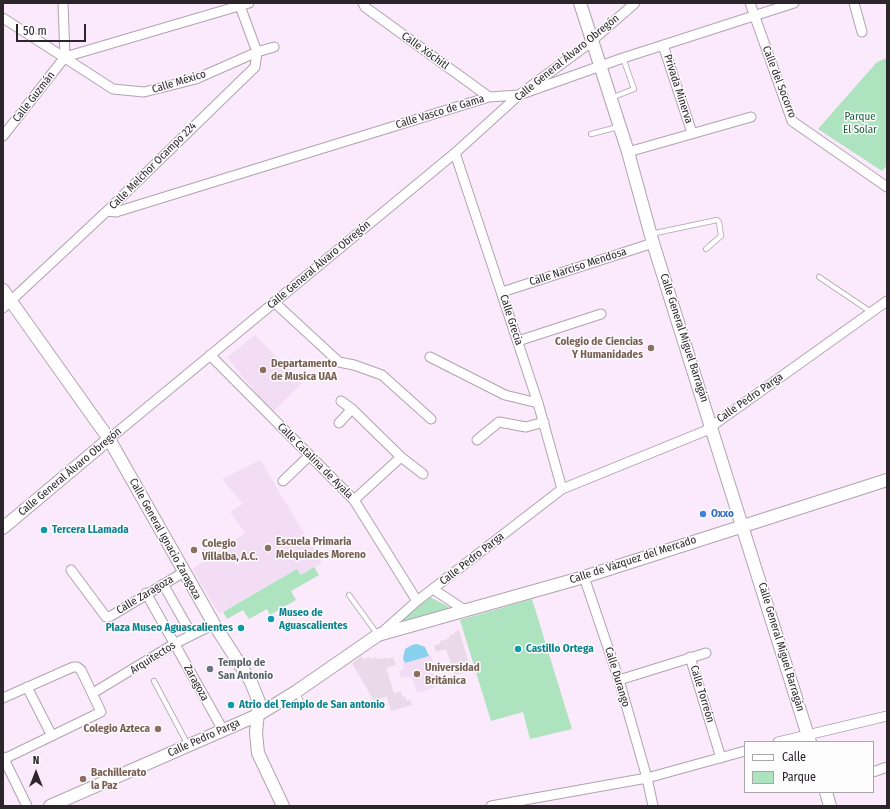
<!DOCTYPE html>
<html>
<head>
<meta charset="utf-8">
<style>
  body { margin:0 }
  #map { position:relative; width:890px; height:809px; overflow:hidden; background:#faeafb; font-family:"Fira Sans Condensed",sans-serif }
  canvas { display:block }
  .frame { position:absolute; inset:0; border:4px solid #2c262c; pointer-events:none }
  .legend { position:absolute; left:744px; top:741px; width:130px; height:52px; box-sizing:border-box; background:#fdfdfd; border:1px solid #a9a7a9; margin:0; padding:5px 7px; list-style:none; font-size:12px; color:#2c262c }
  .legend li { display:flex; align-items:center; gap:8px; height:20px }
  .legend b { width:20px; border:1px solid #a9a7a9 }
  .north { position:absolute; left:16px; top:753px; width:40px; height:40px; -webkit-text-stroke:3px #fdfdfd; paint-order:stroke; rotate:0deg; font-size:11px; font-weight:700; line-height:16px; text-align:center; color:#2c262c }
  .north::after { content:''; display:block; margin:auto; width:14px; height:18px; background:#2c262c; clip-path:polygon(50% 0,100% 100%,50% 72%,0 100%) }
  .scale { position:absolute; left:16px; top:24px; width:70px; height:18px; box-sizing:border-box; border:2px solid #2c262c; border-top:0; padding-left:5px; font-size:12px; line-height:14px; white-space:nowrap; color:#2c262c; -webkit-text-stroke:3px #fdfdfd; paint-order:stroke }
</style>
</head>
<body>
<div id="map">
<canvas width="890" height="809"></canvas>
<div class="frame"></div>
<ul class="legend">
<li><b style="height:5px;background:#fff"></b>Calle</li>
<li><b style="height:11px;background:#aee3bf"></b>Parque</li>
</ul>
<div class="north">N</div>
<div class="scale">50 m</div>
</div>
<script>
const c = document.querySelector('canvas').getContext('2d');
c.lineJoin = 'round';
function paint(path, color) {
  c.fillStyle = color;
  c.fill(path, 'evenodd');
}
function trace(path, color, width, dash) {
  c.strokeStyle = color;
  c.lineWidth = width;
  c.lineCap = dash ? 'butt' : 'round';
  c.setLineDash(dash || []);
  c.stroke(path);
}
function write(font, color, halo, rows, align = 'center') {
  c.font = font + ' "Fira Sans Condensed",sans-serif';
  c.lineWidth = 3;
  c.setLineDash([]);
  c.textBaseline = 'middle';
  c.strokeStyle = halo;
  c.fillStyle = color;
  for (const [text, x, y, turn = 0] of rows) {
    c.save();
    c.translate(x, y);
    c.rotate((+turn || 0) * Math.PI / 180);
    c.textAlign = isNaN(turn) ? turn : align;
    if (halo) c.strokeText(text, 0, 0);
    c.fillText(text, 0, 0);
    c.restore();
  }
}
paint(new Path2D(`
  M459 630 471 671 455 675 446 649 436 652 434 646 440 644V641L445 640 450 637V635L455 634 454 632Z
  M362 656 364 660 369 657 371 659 376 657 377 659 387 658 388 659 393 657 396 665 386 668 394 693 401 692 402 697 405 696 407 701 410 700 412 705 391 711 387 696 374 701 352 663Z`), '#ead9e9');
paint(new Path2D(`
  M255 335 302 383 272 413 227 357Z
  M260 460 322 563 301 575 297 569 219 614 192 569 245 533 230 512 243 504 222 479Z
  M431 655 435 669 432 670 435 681 433 682 434 688 417 693 412 677 401 678 399 671 404 669 402 664Z`), '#f2ddf4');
paint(new Path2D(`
  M887 58V165L882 171 818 129 877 62Z
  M314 567 319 575 291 591 296 600 270 615 267 609 249 619 243 610 227 619 223 612 297 569 301 575Z
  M430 597 451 608 392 624Z
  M532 599 572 729 530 739 523 712 491 721 460 620Z`), '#aee3bf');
paint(new Path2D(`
  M417 644 425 647 429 656 405 663 403 659 405 649 412 645Z`), '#88d1ee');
const lane = new Path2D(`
  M611 98 634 89 623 58
  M591 134 618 127
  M651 234 717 220 719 222 721 236 706 249
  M819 277 871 312
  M349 595 378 635
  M154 681 188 745
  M297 693 303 706`);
const street = new Path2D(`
  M63 3 65 57
  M363 3 365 7 489 97
  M750 3 792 121 887 187
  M854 3 862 32
  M3 18 113 89 144 92 196 79 257 52 274 47
  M663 45 692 133
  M65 57 249 3
  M3 136 65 57
  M628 152 751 117
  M455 153 538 403 562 489
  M107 211 116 212 489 97 519 95 623 58 794 3
  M502 292 653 243
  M274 302 339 362 354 365 382 375 431 419
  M3 308 107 211 255 67 257 52 240 6
  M518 341 601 314
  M210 355 354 500 417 601
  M430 357 505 395 538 403
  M352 409 401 457 423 474
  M339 423 352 409 341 401
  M109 439 455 153 519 95 587 45 635 3
  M477 440 499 422 526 427 544 422
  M283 481 309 456
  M354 500 401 457
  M71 570 106 617 111 616 184 572
  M584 577 619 680 647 778 653 806
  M163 584 192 635
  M433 589 466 611
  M146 593 223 730
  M380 634 417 601 562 489 705 431 887 301
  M690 657 721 758
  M619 680 706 653
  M27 687 52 736
  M93 693 174 644 214 624
  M3 698 73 667H77L81 670 101 712 4 759
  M778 742 887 716
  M3 757 27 806
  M873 772 887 767
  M491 806 647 778 745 751`);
const secondary = new Path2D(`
  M580 3 628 152 653 243 810 742
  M3 290 109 439 214 624 251 682 259 702 256 733 258 753 283 806
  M3 528 109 439
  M826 792 830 806
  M50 806 258 715 297 691 378 635 584 577 887 480`);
trace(lane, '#b1a2b2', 6);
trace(street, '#b1a2b2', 11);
trace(secondary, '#b1a2b2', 14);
trace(lane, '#fff', 4.5);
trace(street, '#fff', 9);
trace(secondary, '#fff', 12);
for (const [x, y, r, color] of [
  [651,348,4,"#8d6e63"],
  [263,370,4,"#8d6e63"],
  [703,514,4,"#3f7fe0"],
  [44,530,4,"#0f9aa8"],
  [268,548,4,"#8d6e63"],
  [194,550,4,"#8d6e63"],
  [271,619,4,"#0f9aa8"],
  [241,628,4,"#0f9aa8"],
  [518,649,4,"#0f9aa8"],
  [210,669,4,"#6b7280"],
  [417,674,4,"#8d6e63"],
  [231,705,4,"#0f9aa8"],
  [158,729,4,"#8d6e63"],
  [83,779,4,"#8d6e63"]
]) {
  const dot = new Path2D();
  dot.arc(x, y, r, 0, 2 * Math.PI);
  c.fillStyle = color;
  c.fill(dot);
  trace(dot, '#fdfdfd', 1.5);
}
write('11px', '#2c262c', '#fdfdfd', [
  ["Calle Xóchitl",425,51,36],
  ["Calle General Álvaro Obregón",567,58,-39],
  ["Calle México",179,82,-17],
  ["Calle del Socorro",779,82,69],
  ["Privada Minerva",678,89,72],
  ["Calle Guzmán",34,97,-52],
  ["Calle Vasco de Gama",440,112,-17],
  ["Calle Melchor Ocampo 224",153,166,-45],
  ["Calle General Álvaro Obregón",319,265,-40],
  ["Calle Narciso Mendosa",578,267,-18],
  ["Calle Grecia",511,320,72],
  ["Calle General Miguel Barragán",684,338,72],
  ["Calle Pedro Parga",750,398,-35],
  ["Calle Catalina de Ayala",315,461,45],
  ["Calle General Álvaro Obregón",70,472,-40],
  ["Calle General Ignacio Zaragoza",165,539,61],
  ["Calle Pedro Parga",472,559,-38],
  ["Calle de Vázquez del Mercado",633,560,-18],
  ["Calle Zaragoza",145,595,-31],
  ["Calle General Miguel Barragán",781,647,73],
  ["Arquitectos",153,658,-32],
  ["Calle Durango",617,677,73],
  ["Zaragoza",196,683,61],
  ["Calle Torreón",702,694,73],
  ["Calle Pedro Parga",204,738,-24]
]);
write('11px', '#1c5f39', '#fdfdfd', [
  ["Parque",860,117],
  ["El Solar",860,130]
]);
write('bold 11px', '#785e54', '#fdfdfd', [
  ["Colegio de Ciencias",643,342,"right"],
  ["Y Humanidades",643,355,"right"],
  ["Departamento",271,364],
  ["de Musica UAA",271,377],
  ["Escuela Primaria",276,542],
  ["Melquiades Moreno",276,555],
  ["Colegio",202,544],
  ["Villalba, A.C.",202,557],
  ["Universidad",425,668],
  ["Británica",425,681],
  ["Colegio Azteca",150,729,"right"],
  ["Bachillerato",91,773],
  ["la Paz",91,786]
], 'left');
write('bold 11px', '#366cbe', '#fdfdfd', [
  ["Oxxo",711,514]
], 'left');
write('bold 11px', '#0d838f', '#fdfdfd', [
  ["Tercera LLamada",52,530],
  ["Museo de",279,613],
  ["Aguascalientes",279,626],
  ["Plaza Museo Aguascalientes",233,628,"right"],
  ["Castillo Ortega",526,649],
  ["Atrio del Templo de San antonio",239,705]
], 'left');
write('bold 11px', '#5b616d', '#fdfdfd', [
  ["Templo de",218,663],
  ["San Antonio",218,676]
], 'left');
</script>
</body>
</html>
